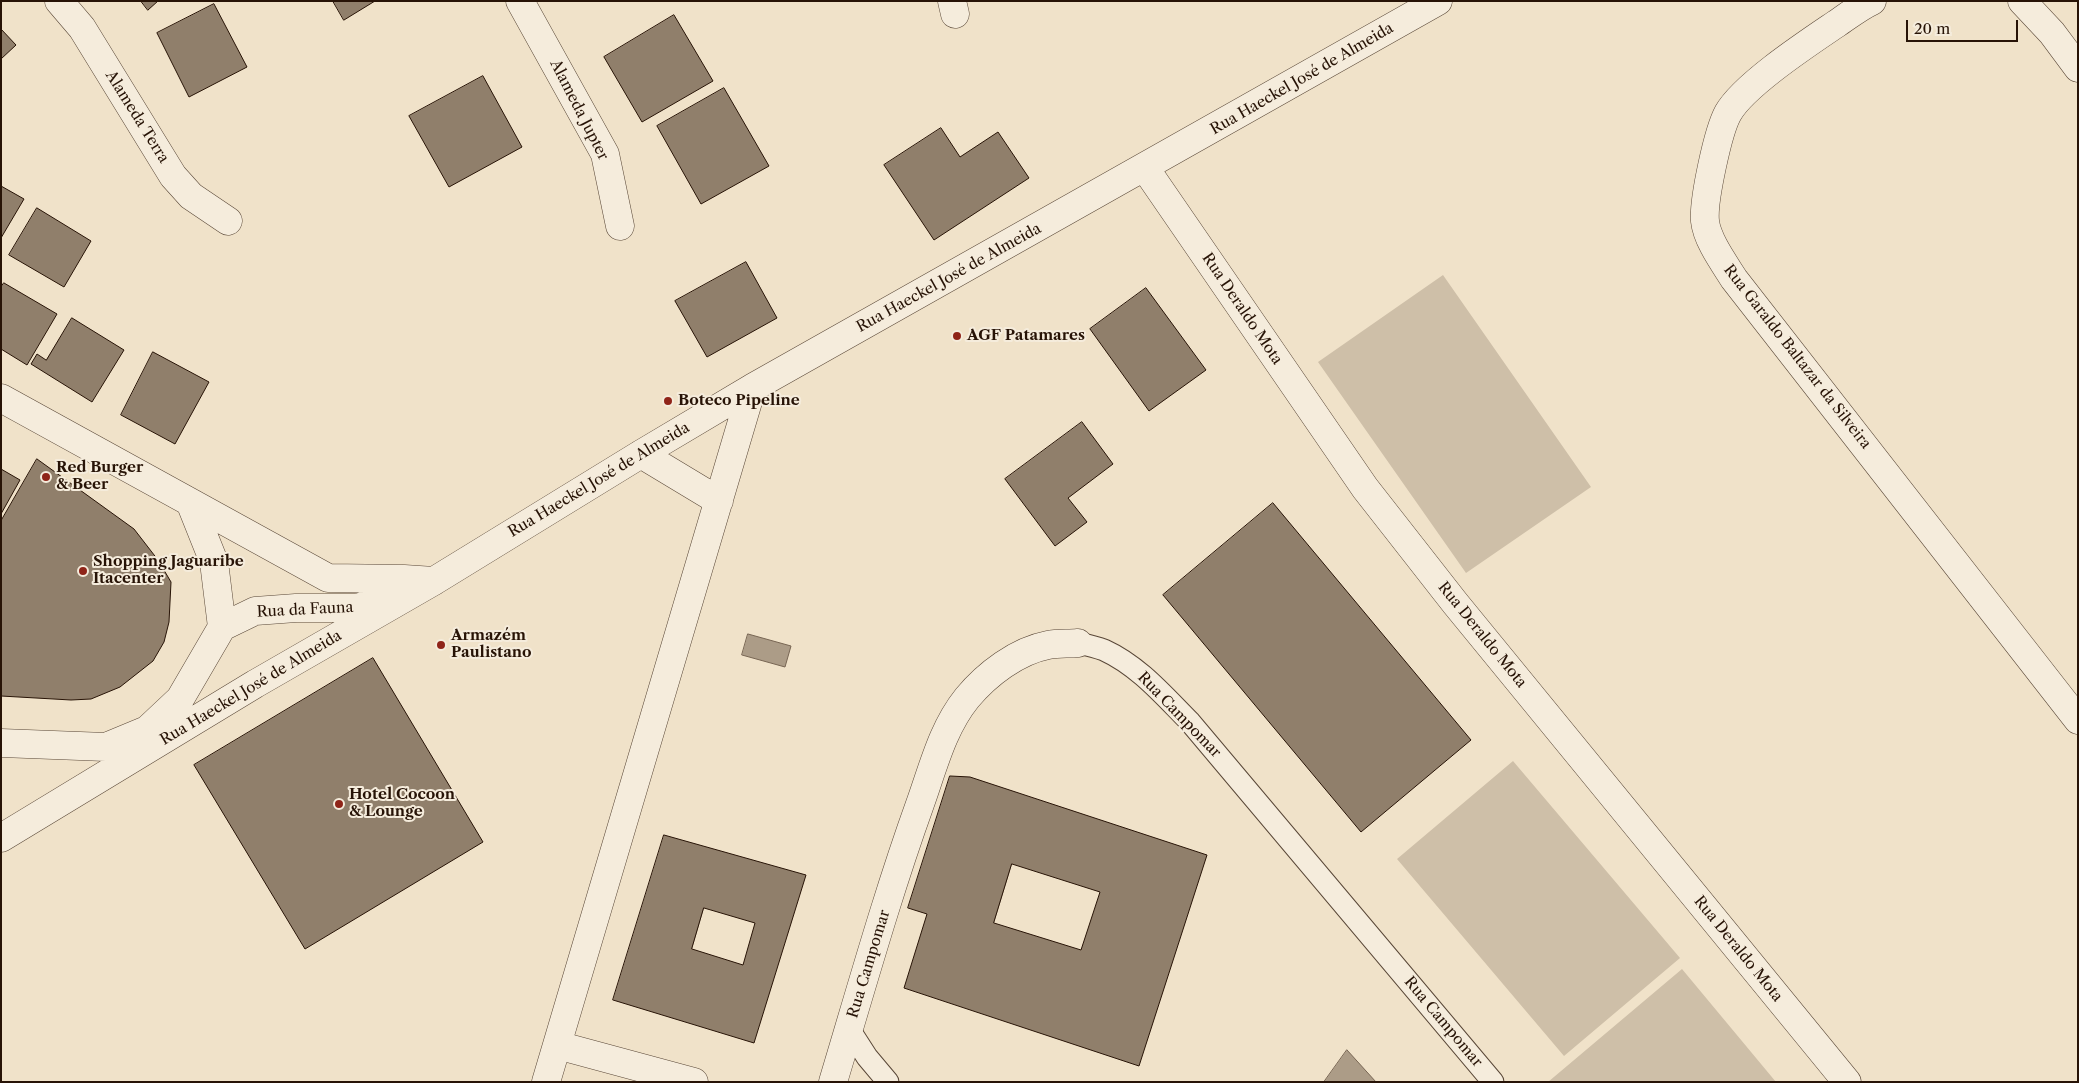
<!DOCTYPE html>
<html>
<head>
<meta charset="utf-8">
<style>
  body { margin:0 }
  #map { position:relative; width:2079px; height:1083px; overflow:hidden; background:#f0e2c9; font-family:"Libre Caslon Text",serif }
  canvas { display:block }
  .frame { position:absolute; inset:0; border:2px solid #271306; pointer-events:none }
  .scale { position:absolute; left:1906px; top:20px; width:112px; height:22px; box-sizing:border-box; border:2px solid #271306; border-top:0; padding-left:6px; font-size:15px; line-height:18px; white-space:nowrap; color:#271306; -webkit-text-stroke:4px #f5ecdc; paint-order:stroke }
</style>
</head>
<body>
<div id="map">
<canvas width="2079" height="1083"></canvas>
<div class="frame"></div>
<div class="scale">20 m</div>
</div>
<script>
const c = document.querySelector('canvas').getContext('2d');
c.lineJoin = 'round';
function paint(path, color) {
  c.fillStyle = color;
  c.fill(path, 'evenodd');
}
function trace(path, color, width, dash) {
  c.strokeStyle = color;
  c.lineWidth = width;
  c.lineCap = dash ? 'butt' : 'round';
  c.setLineDash(dash || []);
  c.stroke(path);
}
function write(font, color, halo, rows, align = 'center') {
  c.font = font + ' "Libre Caslon Text",serif';
  c.lineWidth = 4;
  c.setLineDash([]);
  c.textBaseline = 'middle';
  c.strokeStyle = halo;
  c.fillStyle = color;
  for (const [text, x, y, turn = 0] of rows) {
    c.save();
    c.translate(x, y);
    c.rotate((+turn || 0) * Math.PI / 180);
    c.textAlign = isNaN(turn) ? turn : align;
    if (halo) c.strokeText(text, 0, 0);
    c.fillText(text, 0, 0);
    c.restore();
  }
}
paint(new Path2D(`
  M1443 275 1591 487 1466 573 1318 362Z
  M1513 761 1680 958 1564 1056 1397 859Z
  M1682 969 1776 1082H1548Z`), '#cebfa8');
const water = new Path2D(`
  M748 634 791 646 785 667 742 655Z
  M1347 1050 1376 1082H1324Z`);
paint(water, '#ac9c87');
trace(water, '#776553', 1);
const building = new Path2D(`
  M141 1H158L148 10Z
  M333 1H375L344 20Z
  M214 4 247 67 189 97 157 33Z
  M674 15 713 81 642 122 604 57Z
  M1 29 16 45 1 59Z
  M483 76 522 147 449 187 409 116Z
  M724 88 769 166 701 204 657 126Z
  M941 128 960 157 998 132 1029 178 934 240 884 165Z
  M1 186 24 199 1 238Z
  M37 208 91 241 64 287 9 255Z
  M746 262 777 318 707 357 675 301Z
  M4 283 57 314 27 365 1 349V287Z
  M1146 288 1206 370 1149 411 1090 329Z
  M72 318 124 350 92 402 31 364 37 354 46 360Z
  M153 352 209 382 175 444 121 415Z
  M1082 422 1113 464 1068 498 1087 522 1055 546 1005 479Z
  M37 459 134 529 158 560 171 582 169 622 164 642 153 661 120 687 91 699 71 700 1 696V521Z
  M1 469 20 480 1 514Z
  M1273 503 1471 740 1361 832 1163 595Z
  M373 658 483 842 305 949 194 765Z
  M950 776 970 777 1207 855 1139 1066 904 988 927 914 908 908ZM1012 864 1100 892 1081 950 994 923Z
  M664 835 806 875 754 1043 613 1000ZM704 908 755 923 743 965 692 949Z`);
paint(building, '#907f6b');
trace(building, '#271306', 1);
const service = new Path2D(`
  M1078 643C1087 645 1096 647 1104 650 1139 666 1164 696 1190 722L1493 1082
  M849 1029 867 1057 888 1082`);
const minor = new Path2D(`
  M59 1 82 28 173 176 191 196 228 221
  M520 1 605 154 620 226
  M952 1 955 14
  M1872 1C1859 7 1848 16 1836 24 1808 43 1744 85 1728 113 1718 131 1703 201 1705 221 1707 240 1724 263 1734 279L2078 720
  M2022 1 2052 33 2078 68
  M1145 168 1365 488 1455 603 1847 1082
  M1 398 328 578 404 579 434 581
  M641 454 719 501
  M190 502 214 562 222 627
  M222 627 255 611 296 608H358L385 598
  M1 743 106 747 147 730 180 699 222 627
  M1 838 255 684 434 581 641 454 752 388 1438 1
  M557 1045 694 1082
  M546 1082 752 388
  M833 1082C861 989 887 896 920 804 933 768 942 729 967 698 987 674 1017 651 1048 645 1058 643 1068 644 1078 643`);
trace(service, '#594737', 23);
trace(minor, '#594737', 29);
trace(service, '#f5ecdc', 21);
trace(minor, '#f5ecdc', 28);
for (const [x, y, r, color] of [
  [957,336,5,"#8f2418"],
  [668,401,5,"#8f2418"],
  [46,477,5,"#8f2418"],
  [83,571,5,"#8f2418"],
  [441,645,5,"#8f2418"],
  [339,804,5,"#8f2418"]
]) {
  const dot = new Path2D();
  dot.arc(x, y, r, 0, 2 * Math.PI);
  c.fillStyle = color;
  c.fill(dot);
  trace(dot, '#f5ecdc', 2);
}
write('15px', '#271306', '#f5ecdc', [
  ["Rua Haeckel José de Almeida",1302,79,-30],
  ["Alameda Jupter",579,110,63],
  ["Alameda Terra",137,117,58],
  ["Rua Haeckel José de Almeida",949,278,-29],
  ["Rua Deraldo Mota",1242,309,56],
  ["Rua Garaldo Baltazar da Silveira",1797,357,52],
  ["Rua Haeckel José de Almeida",599,480,-31],
  ["Rua da Fauna",305,610,-3],
  ["Rua Deraldo Mota",1482,635,51],
  ["Rua Haeckel José de Almeida",251,688,-31],
  ["Rua Campomar",1179,715,46],
  ["Rua Deraldo Mota",1738,949,51],
  ["Rua Campomar",869,964,-73],
  ["Rua Campomar",1443,1022,50]
]);
write('bold 15px', '#271306', '#f5ecdc', [
  ["AGF Patamares",967,336],
  ["Boteco Pipeline",678,401],
  ["Red Burger",56,468],
  ["& Beer",56,485],
  ["Shopping Jaguaribe",93,562],
  ["Itacenter",93,579],
  ["Armazém",451,636],
  ["Paulistano",451,653],
  ["Hotel Cocoon",349,795],
  ["& Lounge",349,812]
], 'left');
</script>
</body>
</html>
